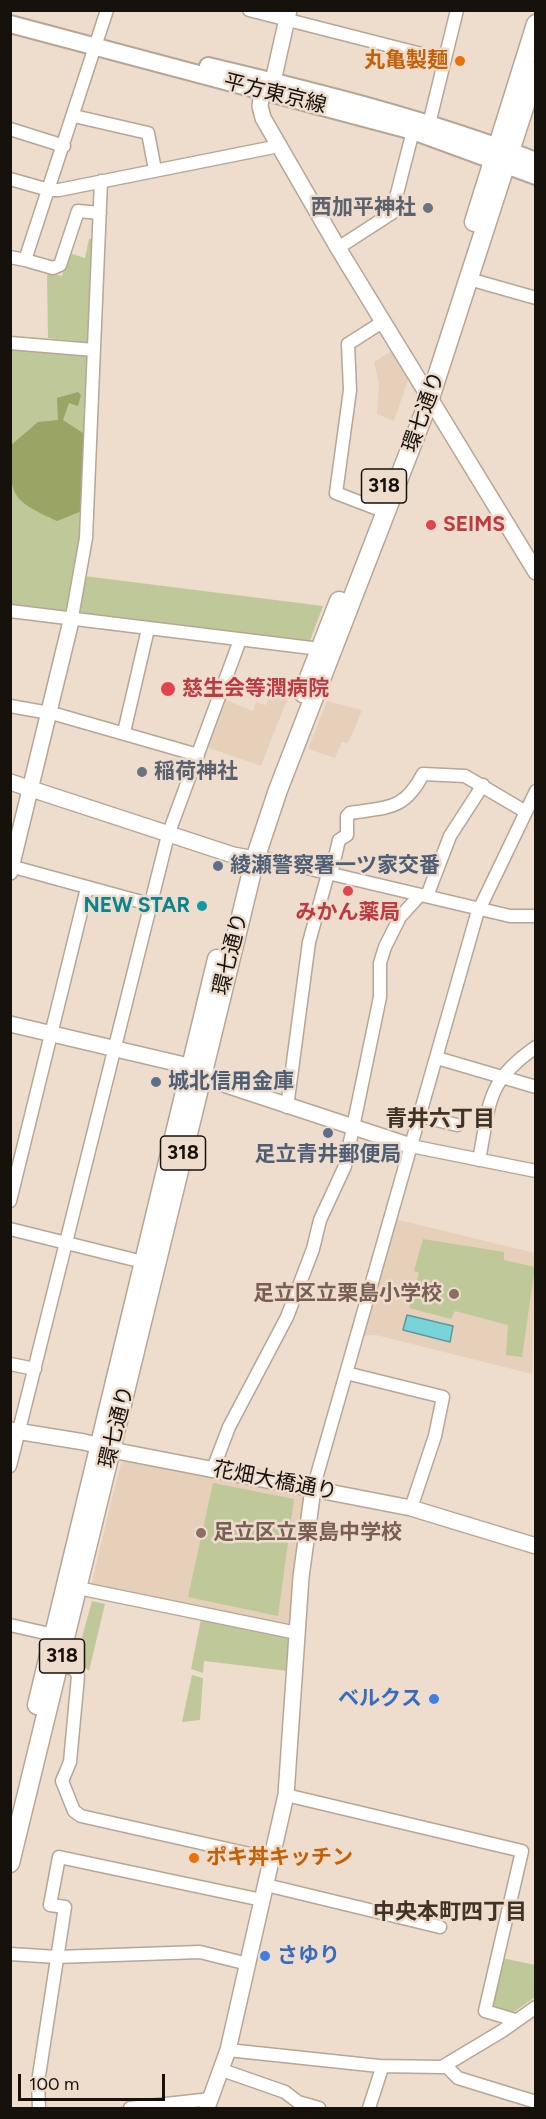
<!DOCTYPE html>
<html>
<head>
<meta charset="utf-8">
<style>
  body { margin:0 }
  #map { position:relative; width:546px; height:2119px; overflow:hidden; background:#eeddcd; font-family:Figtree,sans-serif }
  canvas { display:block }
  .frame { position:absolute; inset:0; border:12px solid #16110b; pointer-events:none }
  .scale { position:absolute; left:18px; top:2074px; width:147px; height:27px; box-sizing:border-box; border:3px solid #16110b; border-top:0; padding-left:8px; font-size:18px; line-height:21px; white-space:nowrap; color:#16110b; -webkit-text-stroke:4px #eeddcd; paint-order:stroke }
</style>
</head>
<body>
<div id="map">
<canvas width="546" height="2119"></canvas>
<div class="frame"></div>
<div class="scale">100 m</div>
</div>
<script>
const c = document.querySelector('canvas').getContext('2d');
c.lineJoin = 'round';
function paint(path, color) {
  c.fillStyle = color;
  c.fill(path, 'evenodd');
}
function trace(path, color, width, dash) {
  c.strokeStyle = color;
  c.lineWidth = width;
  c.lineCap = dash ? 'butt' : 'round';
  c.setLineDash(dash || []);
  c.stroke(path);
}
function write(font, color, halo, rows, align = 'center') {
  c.font = font + ' Figtree,"Noto Sans JP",sans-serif';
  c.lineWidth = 5;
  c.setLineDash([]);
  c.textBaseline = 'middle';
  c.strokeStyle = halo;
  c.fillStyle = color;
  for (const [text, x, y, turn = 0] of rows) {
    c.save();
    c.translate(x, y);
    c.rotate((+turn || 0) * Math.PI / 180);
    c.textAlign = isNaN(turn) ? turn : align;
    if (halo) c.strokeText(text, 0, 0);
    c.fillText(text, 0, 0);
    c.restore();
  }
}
paint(new Path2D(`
  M393 350 409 377 394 421 377 414 379 384 374 362Z
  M277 676 294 682 261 766 206 747 223 699 253 711 256 702 266 705Z
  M327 701 362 710 352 735 347 743 342 742 335 758 308 749Z
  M395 1219 535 1253 532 1374 376 1335 361 1336Z
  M127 1460 300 1492 304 1497 294 1569 290 1623 286 1625 93 1585 92 1582 114 1490 121 1464Z`), '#e6d0ba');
paint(new Path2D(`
  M96 237 91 343 48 338 47 275 49 273 62 276 69 253 85 258 89 239Z
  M10 345 91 353 84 536 68 614 11 607Z
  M84 576 323 606 310 641 80 615 78 612Z
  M423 1239 504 1252V1260L535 1267 522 1357 506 1355 508 1325 455 1311 451 1319 409 1308 419 1273 414 1271Z
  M213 1483 294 1499 278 1616 188 1597Z
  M92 1601 105 1604 89 1671 76 1659Z
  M201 1619 287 1636 290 1640 288 1671 204 1661 203 1673 191 1669Z
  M192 1675 203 1678 200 1720 182 1722Z
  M502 1958 535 1965V1997L511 2014 495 2007 492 2002Z`), '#bfc898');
paint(new Path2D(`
  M78 392 81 395 78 406 69 403 63 420 86 435 82 511 57 521C9 499 11 496 10 446L38 422 58 420 57 398Z`), '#9aa464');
const water = new Path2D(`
  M407 1315 453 1326 450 1342 403 1330Z`);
paint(water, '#78d4d9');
trace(water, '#5b9a9b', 1.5);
const minor = new Path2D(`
  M249 10 445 60
  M74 116 148 133 155 170
  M429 124 457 10
  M10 129 64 146
  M10 179 49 190H59L279 146
  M100 213 78 211 60 265 53 268 25 260 107 10
  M338 248 392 213 413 131
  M10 257 25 260
  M469 279 536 298
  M10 343 94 350
  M375 508 336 493 350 390 348 344 384 321
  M10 611 320 649
  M72 617 86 538 101 181
  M10 706 55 714 198 755
  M124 732 148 629
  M255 859 264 858 510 916H536
  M10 866 149 904
  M331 874 339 840 347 835V816L350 813C387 807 404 811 423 774L465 776 526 812
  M427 896 450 836 483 785
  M437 1058 536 1087
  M287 1107 309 942 328 874
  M420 1116 457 1125
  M411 1146 536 1171
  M479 1160C490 1104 485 1082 536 1047
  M10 1201 87 888
  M10 1229 143 1262
  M10 1364 35 1369
  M346 1373 443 1397 435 1436 411 1508
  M10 1466 168 835 240 640
  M213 1469 229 1427 287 1317 313 1249 320 1220 345 1166 380 997V963L385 947 400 917 420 895
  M313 1489 477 914 536 791
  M78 1588 297 1633
  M10 1625 54 1635
  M60 1663 75 1670 78 1676 70 1762 62 1781 74 1811 81 1816 272 1859
  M286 1795 522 1851 485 2011 515 2020
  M266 1885 440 1927
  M10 1954 57 1957 200 1952 248 1964
  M228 2050 379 2066 442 2067 502 2031 536 2007
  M446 2066 458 2078 536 2102
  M222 2070 285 2092 298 2102 319 2108
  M39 2108 38 2082 65 1907 50 1905 59 1857 262 1900
  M130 2108 211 2099
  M369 2108 381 2071 379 2066`);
const tertiary = new Path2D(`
  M273 81 289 10
  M262 92 260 106 263 118 338 248 536 572
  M10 782 233 855 255 859
  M10 872 72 617
  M10 1024 180 1064 211 1080 411 1146
  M10 1430 84 1442 122 1452 411 1508 536 1546
  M207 2108 228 2050 286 1795 301 1577 313 1489`);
const secondary = new Path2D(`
  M10 24 413 131 536 176
  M208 66C322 93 427 119 536 161`);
const primary = new Path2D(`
  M474 222 536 24
  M303 693 339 601
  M37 1705 217 959
  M10 1863 255 859 278 790 430 398 536 71`);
trace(minor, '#b5a696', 15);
trace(tertiary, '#b5a696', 18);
trace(secondary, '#b5a696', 20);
trace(primary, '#b5a696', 21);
trace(minor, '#fff', 12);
trace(tertiary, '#fff', 15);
trace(secondary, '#fff', 16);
trace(primary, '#fff', 18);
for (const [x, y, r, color] of [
  [460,61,6,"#e8710a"],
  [428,208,6,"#6b7280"],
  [431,525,6,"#e0444e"],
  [168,689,8,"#e0444e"],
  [142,772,6,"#6b7280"],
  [218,866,6,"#5c6f8a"],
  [348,891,6,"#e0444e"],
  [202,906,6,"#0f9aa8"],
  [156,1082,6,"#5c6f8a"],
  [328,1133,6,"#5c6f8a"],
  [454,1294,6,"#8d6e63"],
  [201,1533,6,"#8d6e63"],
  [434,1699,6,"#3f7fe0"],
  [194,1858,6,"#e8710a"],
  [265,1956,6,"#3f7fe0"]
]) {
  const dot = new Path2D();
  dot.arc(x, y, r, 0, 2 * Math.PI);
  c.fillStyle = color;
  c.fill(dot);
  trace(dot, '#eeddcd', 2);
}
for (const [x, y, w] of [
  [384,486,45],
  [183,1153,45],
  [62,1656,45]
]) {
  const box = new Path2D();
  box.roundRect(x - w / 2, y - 17, w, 34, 4.5);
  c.fillStyle = '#eeddcd';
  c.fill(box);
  trace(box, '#16110b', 1.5);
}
write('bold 20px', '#16110b', null, [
  ["318",384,486],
  ["318",183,1153],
  ["318",62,1656]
]);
write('bold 21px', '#c56008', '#eeddcd', [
  ["丸亀製麺",448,61],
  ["ポキ丼キッチン",206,1858,"left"]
], 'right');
write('21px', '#16110b', '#eeddcd', [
  ["平方東京線",275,94,14],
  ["環七通り",424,412,-70],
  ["環七通り",231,954,-76],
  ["環七通り",117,1427,-76],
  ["花畑大橋通り",275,1481,11]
]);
write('bold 21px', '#5b616d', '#eeddcd', [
  ["西加平神社",416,208],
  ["稲荷神社",154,772,"left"]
], 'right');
write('bold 21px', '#be3a42', '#eeddcd', [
  ["SEIMS",443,525],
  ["慈生会等潤病院",182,689],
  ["みかん薬局",348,913,"center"]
], 'left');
write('bold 21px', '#4e5e75', '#eeddcd', [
  ["綾瀬警察署一ツ家交番",230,866],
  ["城北信用金庫",168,1082],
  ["足立青井郵便局",328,1155,"center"]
], 'left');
write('bold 21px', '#0d838f', '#eeddcd', [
  ["NEW STAR",190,906]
], 'right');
write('bold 21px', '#785e54', '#eeddcd', [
  ["足立区立栗島小学校",442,1294],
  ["足立区立栗島中学校",213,1533,"left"]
], 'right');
write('bold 21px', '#366cbe', '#eeddcd', [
  ["ベルクス",422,1699],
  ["さゆり",277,1956,"left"]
], 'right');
write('bold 22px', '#403326', '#eeddcd', [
  ["青井六丁目",440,1120],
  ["中央本町四丁目",450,1913]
]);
</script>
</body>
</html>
